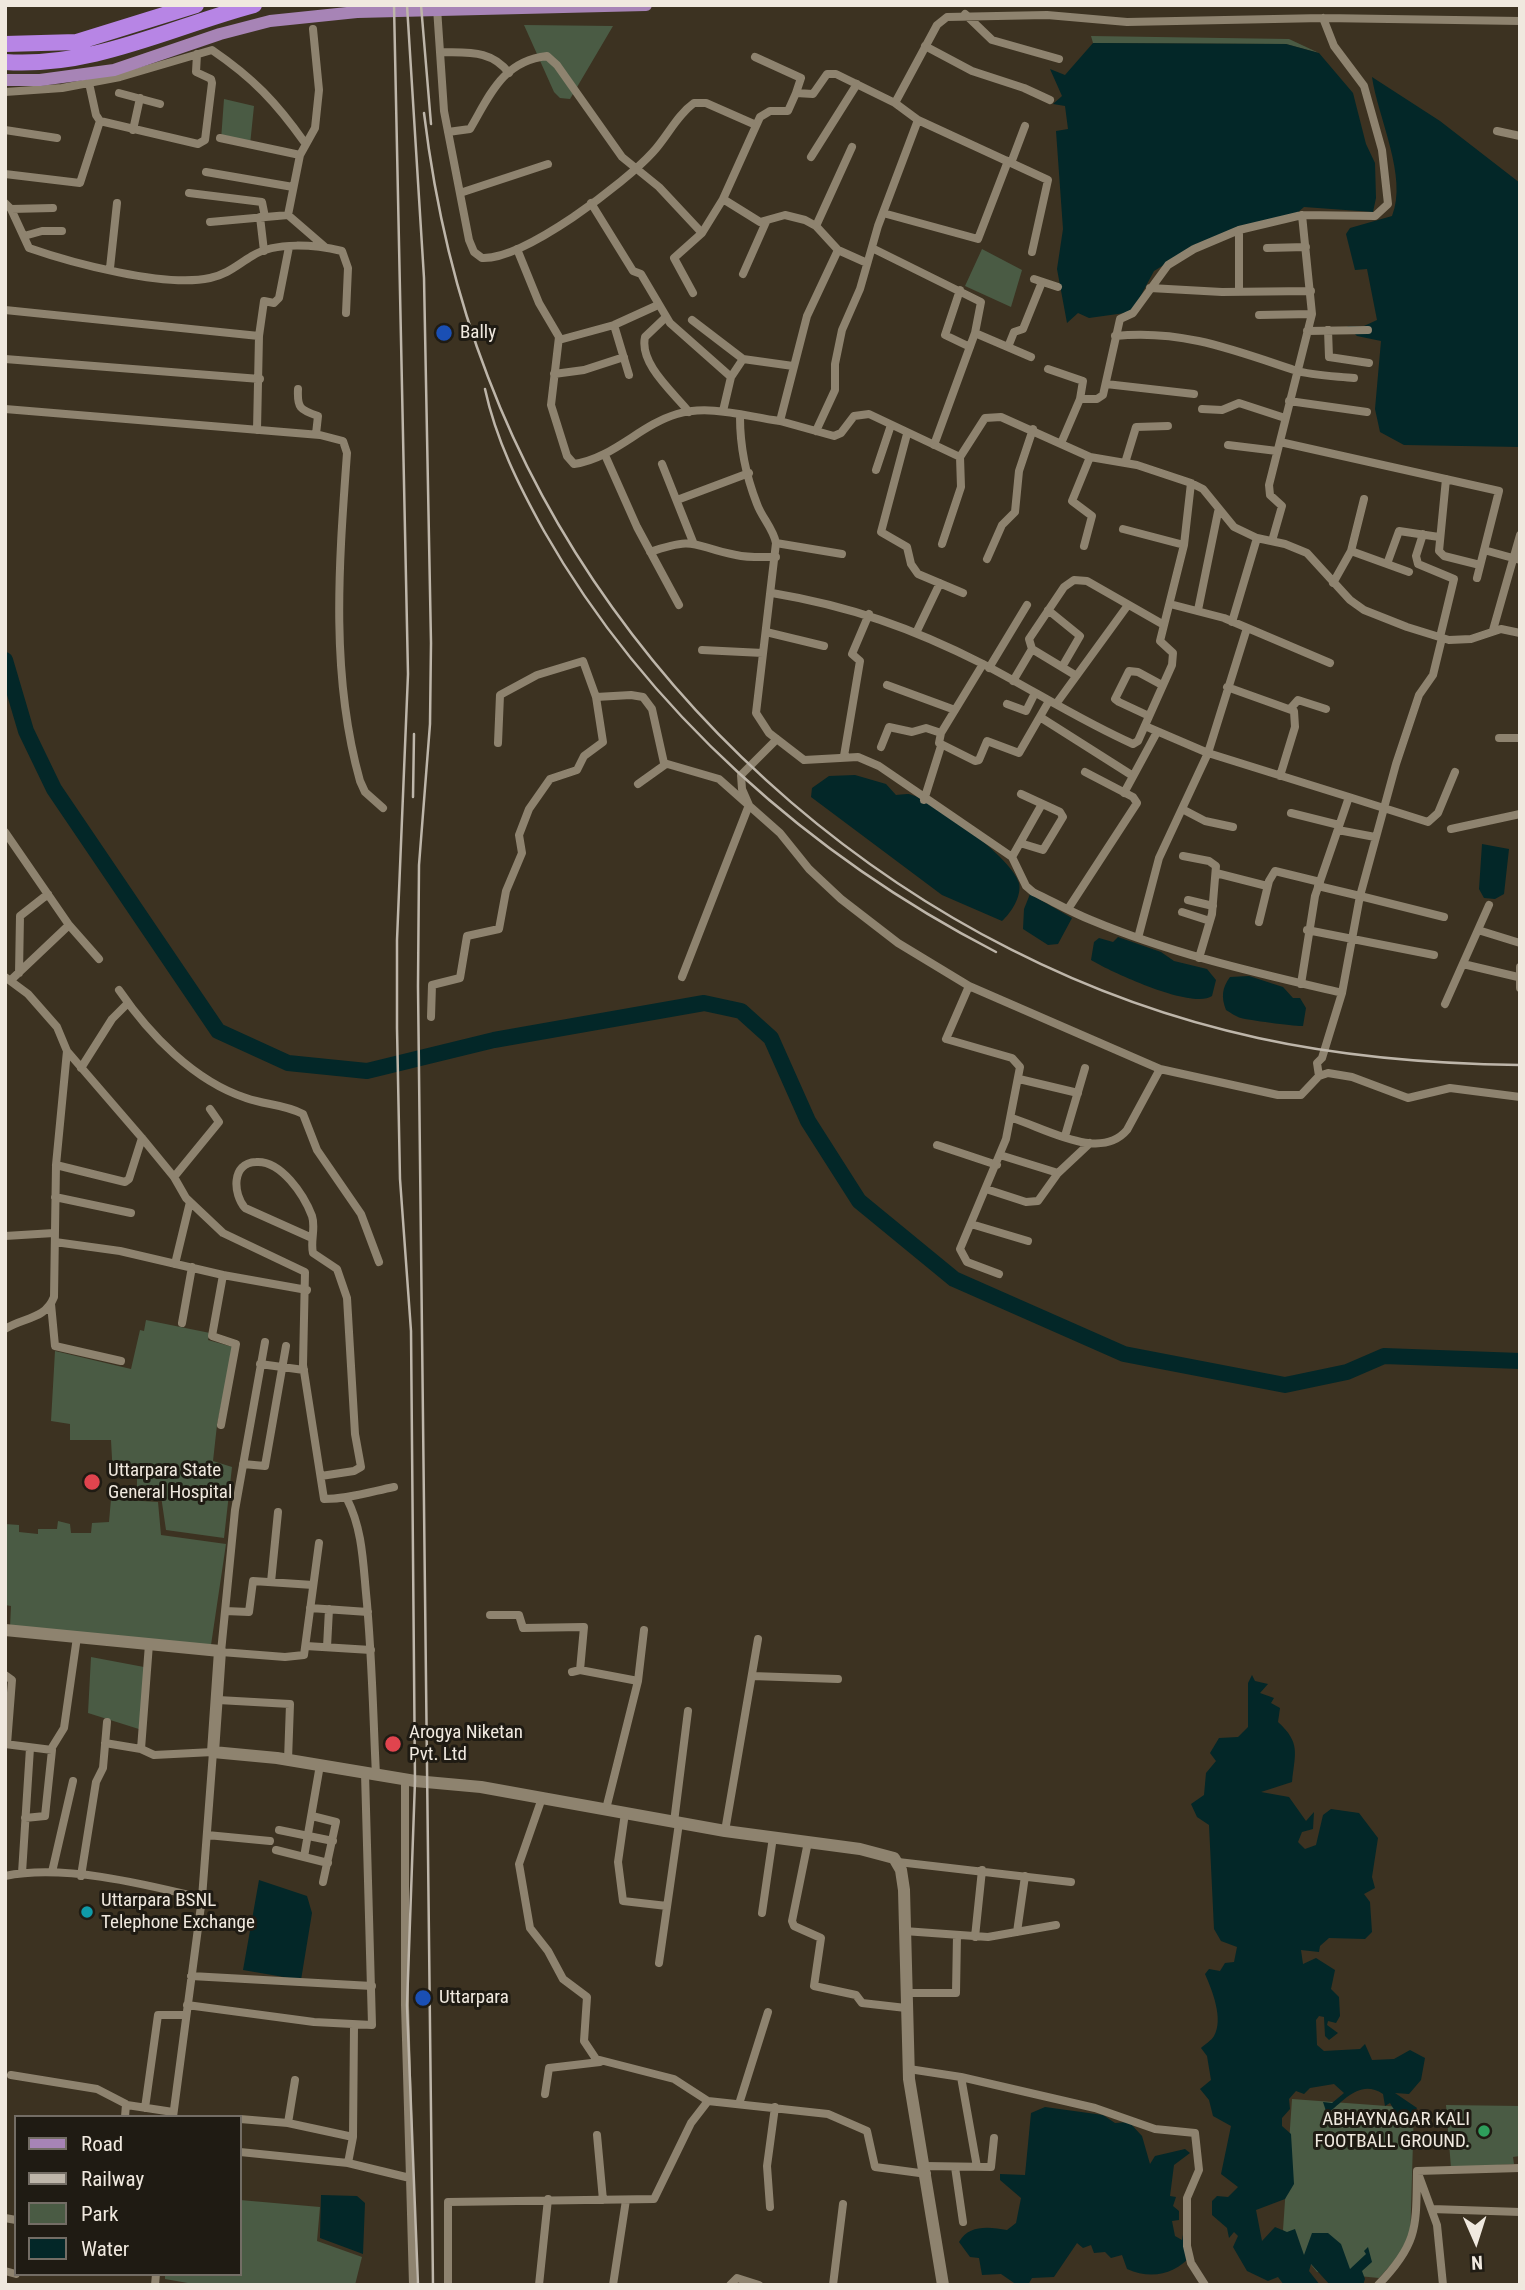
<!DOCTYPE html>
<html>
<head>
<meta charset="utf-8">
<style>
  body { margin:0 }
  #map { position:relative; width:1525px; height:2290px; overflow:hidden; background:#3c3221; font-family:"Roboto Condensed",sans-serif }
  canvas { display:block }
  .frame { position:absolute; inset:0; border:7px solid #f0e9df; pointer-events:none }
  .legend { position:absolute; left:14px; top:2115px; width:228px; height:161px; box-sizing:border-box; background:#1f1b13; border:2px solid #736d65; margin:0; padding:9px 12px; list-style:none; font-size:21px; color:#f0e9df }
  .legend li { display:flex; align-items:center; gap:14px; height:35px }
  .legend b { width:35px; border:2px solid #736d65 }
  .north { position:absolute; left:1441px; top:2206px; width:70px; height:70px; -webkit-text-stroke:5px #1f1b13; paint-order:stroke; rotate:177deg; font-size:19px; font-weight:700; line-height:28px; text-align:center; color:#f0e9df }
  .north::after { content:''; display:block; margin:auto; width:24px; height:32px; background:#f0e9df; clip-path:polygon(50% 0,100% 100%,50% 72%,0 100%) }
</style>
</head>
<body>
<div id="map">
<canvas width="1525" height="2290"></canvas>
<div class="frame"></div>
<ul class="legend">
<li><b style="height:9px;background:#a784b6"></b>Road</li>
<li><b style="height:9px;background:#beb6aa"></b>Railway</li>
<li><b style="height:19px;background:#4a5b44"></b>Park</li>
<li><b style="height:19px;background:#032728"></b>Water</li>
</ul>
<div class="north">N</div>
</div>
<script>
const c = document.querySelector('canvas').getContext('2d');
c.lineJoin = 'round';
function paint(path, color) {
  c.fillStyle = color;
  c.fill(path, 'evenodd');
}
function trace(path, color, width, dash) {
  c.strokeStyle = color;
  c.lineWidth = width;
  c.lineCap = dash ? 'butt' : 'round';
  c.setLineDash(dash || []);
  c.stroke(path);
}
function write(font, color, halo, rows, align = 'center') {
  c.font = font + ' "Roboto Condensed",sans-serif';
  c.lineWidth = 6;
  c.setLineDash([]);
  c.textBaseline = 'middle';
  c.strokeStyle = halo;
  c.fillStyle = color;
  for (const [text, x, y, turn = 0] of rows) {
    c.save();
    c.translate(x, y);
    c.rotate((+turn || 0) * Math.PI / 180);
    c.textAlign = isNaN(turn) ? turn : align;
    if (halo) c.strokeText(text, 0, 0);
    c.fillText(text, 0, 0);
    c.restore();
  }
}
paint(new Path2D(`
  M524 25 613 26 570 99 560 98 554 92Z
  M1091 36 1289 39 1319 53 1286 44 1093 43Z
  M224 99 254 106 250 145 221 140Z
  M982 249 1022 270 1011 307 965 286Z
  M146 1320 210 1333 208 1340 233 1347 217 1425 213 1461 232 1467 224 1538 166 1530 161 1496 137 1494V1477H113L111 1440H70V1424L51 1421 55 1351 131 1369 140 1330 144 1331Z
  M111 1499 158 1502 161 1535 226 1544 211 1645 10 1628 11 1606 5 1605V1524L19 1525V1532L38 1534V1529H57L58 1521 70 1524 71 1533H91L92 1523 109 1522Z
  M91 1657 144 1667 142 1730 88 1713Z
  M1292 2099 1414 2108 1410 2243 1379 2278 1317 2272 1283 2230Z
  M1446 2105 1520 2106V2156L1513 2157 1514 2164 1451 2168Z
  M240 2200 320 2207 317 2241 362 2257 355 2285H199L165 2279V2274H240Z`), '#4a5b44');
paint(new Path2D(`
  M1093 43 1286 44 1319 53 1353 93 1366 144 1375 163 1376 198 1373 212 1304 207 1297 213 1203 241 1154 271 1132 312 1089 318 1078 313 1067 323 1057 269 1063 229 1056 131 1068 129 1065 106 1053 104 1062 96 1050 69 1065 75Z
  M1372 77 1440 121 1520 183V447L1404 445 1380 432 1375 409 1381 341 1357 336 1347 326H1364L1377 320 1367 269 1355 270 1346 234 1350 228 1392 216C1408 177 1378 118 1372 77Z
  M855 775 886 784 896 795C900 795 908 793 912 795 935 801 1013 859 1019 883 1022 896 1011 913 1002 921L942 895 811 797 812 788 829 776Z
  M1482 844 1509 849 1504 894 1495 899 1484 898 1479 889Z
  M1030 894 1072 918 1058 944 1048 945 1023 929 1024 909Z
  M1118 937 1161 952 1174 961 1207 969 1216 980 1212 996C1193 1010 1111 972 1091 960L1094 942 1099 938 1113 942Z
  M1249 976 1283 987 1293 998H1300L1306 1008 1303 1026C1299 1027 1248 1020 1241 1018 1236 1017 1230 1012 1226 1010 1221 997 1222 988 1230 977Z
  M1252 1675 1255 1681 1268 1684 1260 1693 1274 1698 1271 1703 1280 1708 1278 1722C1301 1743 1295 1753 1292 1782L1261 1792 1289 1797 1306 1821 1314 1812 1313 1829 1302 1832 1298 1842 1305 1849 1316 1845 1323 1815 1331 1809 1359 1813 1378 1838 1372 1877 1375 1888 1364 1894 1370 1902 1372 1932 1365 1939 1329 1938 1320 1946 1319 1952 1301 1950 1303 1964 1316 1958 1335 1970 1331 1989 1339 1997 1340 2016 1336 2023 1328 2021 1327 2025 1338 2033 1329 2040 1325 2036 1324 2017 1319 2016 1316 2020 1317 2045 1324 2051 1360 2049 1365 2044 1372 2060 1394 2059 1410 2050 1425 2058 1421 2080 1409 2094 1395 2093 1417 2108 1413 2115 1396 2113 1390 2103 1385 2106 1383 2094C1360 2079 1345 2100 1327 2114L1323 2102 1332 2103 1344 2093 1334 2084 1310 2088 1304 2094 1296 2091 1289 2099 1290 2109 1282 2118V2126L1291 2134 1294 2184 1285 2199 1256 2210 1262 2241 1275 2227 1287 2232 1295 2229 1304 2255 1312 2233H1328L1341 2244 1350 2269 1366 2254 1364 2251 1368 2247 1372 2262 1362 2271 1365 2279 1363 2285H1330L1311 2264 1309 2271 1320 2285H1284L1278 2277 1268 2281 1247 2271 1233 2247 1238 2236 1234 2232 1229 2238 1227 2228 1212 2215V2201L1217 2196 1228 2197 1238 2187 1221 2174 1231 2126 1213 2116 1209 2100 1200 2089 1211 2080 1207 2056 1201 2048C1204 2045 1212 2040 1214 2036 1224 2019 1212 1990 1205 1974L1209 1969 1220 1971 1225 1963 1234 1962 1237 1947 1221 1941 1214 1929 1209 1825 1197 1817 1191 1804 1204 1795 1206 1773 1216 1761 1210 1753 1219 1738 1238 1737 1248 1727V1683Z
  M259 1880 307 1896 312 1913 301 1980 243 1970Z
  M1045 2107 1103 2115 1115 2123 1129 2122 1142 2136 1150 2164 1155 2156 1185 2149 1190 2153 1174 2165 1170 2196 1176 2197 1173 2206 1179 2211V2220L1172 2221 1175 2236 1182 2240 1184 2229 1191 2236 1186 2247 1192 2255C1175 2274 1152 2280 1127 2269L1122 2255 1111 2258 1105 2252 1094 2253 1091 2245 1083 2248 1077 2243 1054 2277 1032 2278 1028 2285H1017L1001 2274 982 2275 979 2258 970 2257 959 2242C969 2224 990 2227 1007 2230L1016 2223 1021 2198 1000 2180V2174L1025 2175 1031 2113Z
  M321 2195 357 2196 365 2203 363 2254 320 2238Z`), '#032728');
trace(new Path2D(`
  M5 660 26 731 54 789 218 1031 288 1063 367 1071 494 1040 704 1003 741 1011 771 1038 808 1121 859 1201 954 1279 1124 1354 1285 1385 1347 1372 1384 1356 1520 1361`), '#032728', 16);
trace(new Path2D(`
  M437 8 444 111 469 240 474 252 482 258C524 260 625 183 653 152 667 137 677 115 694 103H706L756 125
  M965 14 992 40 1059 59
  M925 46 972 71 1024 88 1050 100
  M440 52C467 53 491 49 509 73
  M755 57 801 78 796 93
  M89 83 96 115 100 121 198 144 205 140 212 83 211 79 196 72 197 54
  M5 92 62 88 120 77 212 50C253 78 276 102 305 143
  M119 93 160 104
  M895 103 937 25 947 17 1047 15 1127 22 1323 18 1520 21
  M918 120 1048 180 1032 252
  M5 130 57 138
  M133 130 140 98
  M1497 131 1520 136
  M448 132 470 129C489 97 502 61 547 56L557 65 622 157 659 187 702 233 723 199 760 222 785 215 805 220 816 226 838 250 867 263
  M220 138 300 155
  M811 157 857 84
  M1011 163 1025 126
  M206 172 293 187
  M5 174 80 183 100 121
  M189 193 262 202 265 217
  M460 193 548 164
  M723 199 760 117 770 111H788L796 93 813 94 827 74H836L895 103 918 120 878 226 860 289 842 330 835 364V390L816 431
  M5 203 11 209 29 248C72 263 165 288 210 278 228 274 237 265 252 256 276 241 316 245 342 251L348 268 346 313
  M591 203 633 271 641 274 670 323 731 377
  M11 209 53 208
  M883 213 978 239 1008 161
  M288 215 300 155 315 128 319 90 313 29
  M260 217 264 251
  M210 222 288 215 325 247
  M816 226 852 147
  M24 236 42 231H62
  M872 248 981 302 975 333 934 445
  M1267 248 1306 247
  M517 249 539 303 559 337 551 405 567 456 574 464C614 458 640 425 677 414 710 404 747 417 780 421L807 316 838 250
  M110 268 117 203
  M743 274 766 222
  M1034 279 1058 287
  M1150 288 1222 292 1311 291
  M960 290 945 335 970 347
  M1239 292V230
  M693 293 674 258 702 233
  M5 310 259 336
  M1259 315 1312 314
  M666 317 645 337C639 364 674 393 689 412
  M692 320 743 359
  M614 325 629 375
  M1328 330 1329 357 1369 363
  M1307 331 1368 330
  M975 333 1031 357
  M1115 336C1181 329 1234 350 1294 370 1313 376 1335 376 1354 378
  M559 340 614 325 658 305
  M1008 347 1014 332 1023 329 1042 282
  M5 359 260 379
  M1048 369 1083 381 1080 399
  M554 374 584 370 624 357
  M1106 384 1194 394
  M298 389C297 408 300 410 318 416L316 434
  M1289 401 1367 412
  M5 409 320 435 343 441 347 453C339 563 330 674 360 781L365 792 383 808
  M1202 409 1222 410 1239 403 1285 418
  M723 411 731 377 743 359 793 366
  M740 417C740 446 746 476 757 504 762 518 773 528 776 543L756 713 769 733 804 760 858 757 879 766 1012 857 1026 886 1033 892C1052 901 1071 912 1091 920 1172 954 1257 973 1342 993L1360 896 1444 917
  M780 421 834 436 841 433 854 416 869 414 960 457 985 418 1001 417 1090 457 1137 465 1191 483 1203 489 1234 527 1257 538 1285 544 1307 553 1350 600 1364 610 1407 627 1449 640 1471 639 1501 629 1520 633
  M257 430 259 336 264 301 274 303 279 298 289 247
  M907 434 881 532 907 547 911 564 918 574 963 593
  M1062 441 1080 399H1097L1103 395 1120 319 1133 313 1168 265 1194 249 1239 230 1302 215
  M1280 442 1499 491 1477 578
  M1228 445 1277 451
  M605 455 637 527 679 605
  M1125 463 1136 427 1168 426
  M662 464 693 542
  M876 470 891 425
  M1446 479 1439 551 1444 556 1480 565
  M677 500 749 473
  M1123 529 1184 545
  M1423 534 1416 556 1418 564 1454 579 1440 637
  M1272 541 1282 506 1270 495 1269 485 1312 314 1302 215 1375 216 1388 204 1382 150 1364 86 1334 46 1323 18
  M776 543 842 554
  M942 544 961 487 960 457
  M1084 546 1092 516 1072 501 1090 457
  M1484 550 1520 560
  M1351 551 1409 572
  M650 552C699 535 692 547 736 555 749 558 763 557 776 557
  M987 559 1002 525 1015 512 1019 471 1033 429
  M1387 564 1399 531 1439 537
  M1333 583 1351 551 1364 499
  M772 593C850 606 912 628 983 664 1033 690 1081 721 1133 744L1138 741 1172 665 1173 653 1160 641 1164 625
  M1170 604 1224 618 1330 663
  M1048 610 1080 636 1062 667
  M1198 610 1218 512
  M1232 622 1257 538
  M1493 630 1520 535
  M766 632 824 646
  M916 633 940 583
  M702 650 763 653
  M989 668 1027 605
  M1075 675 1032 649 1029 639 1064 587 1074 580 1087 581 1164 625 1184 545 1191 483
  M1013 681 1032 649
  M887 685 955 710
  M1227 687 1294 711 1295 727 1280 776
  M596 697 631 695 643 697 652 709 664 763 719 779 780 833 809 869 841 899 898 943 969 986 1160 1069 1278 1095H1301L1319 1076 1328 1073 1352 1077 1408 1098 1450 1088 1520 1097
  M1007 704 1026 711 1035 693
  M1056 704 1128 605
  M1290 709 1298 700 1326 709
  M1149 716 1119 702 1115 699 1129 671 1138 672 1162 685
  M1040 717 1133 776
  M1145 726 1208 753 1349 797
  M941 733 939 743 975 761 979 760 987 741 1019 753 1049 701
  M1499 738H1520
  M881 747 889 727 912 732 926 728 941 733 983 664
  M844 756 860 661 852 654 869 614
  M638 784 666 764
  M1124 793 1157 732
  M924 800 941 746
  M1184 810 1205 821 1233 827
  M1291 813 1339 825
  M1451 829 1520 814
  M1338 830 1375 837
  M5 832 69 925 12 979
  M1020 843 1043 850 1063 817 1060 812 1021 794
  M1183 856 1209 861 1216 866 1212 914 1199 958
  M1012 857 1042 804
  M1216 873 1267 886
  M1318 886 1360 896 1396 764 1419 695 1433 675 1442 638
  M1188 900 1213 906
  M1068 909 1137 803 1133 797 1085 772
  M1182 912 1210 921
  M1259 922 1269 881 1275 871 1320 882
  M69 925 99 959
  M1307 930 1434 955
  M1478 930 1520 943
  M1138 938 1159 858 1208 753 1247 628
  M1463 964 1518 977
  M1520 967V988
  M19 973 20 916 48 894
  M5 977 28 994 57 1027 67 1051 56 1165 54 1297C45 1320 23 1317 5 1329
  M682 977 749 805 742 789 741 775 777 739
  M1301 984 1315 896 1349 797 1428 822 1438 813 1455 772
  M969 986 946 1039 1012 1058 1020 1067 1006 1139 960 1249 967 1262 999 1274
  M119 990C149 1034 194 1081 246 1098 265 1105 284 1104 303 1114L317 1150 361 1214 379 1262
  M1445 1004 1489 905
  M431 1017 432 985 460 978 467 936 499 929 506 891 522 853 519 835 529 809 550 779 577 770 584 756 603 742 596 697 583 661 537 675 500 695 498 743
  M67 1051 142 1138 174 1177 186 1198 223 1233 305 1272 303 1365 324 1499C348 1499 370 1492 394 1487
  M81 1068 112 1019 128 1003
  M1319 1076 1317 1063 1322 1058 1342 993
  M1019 1079 1078 1093
  M1012 1118C1045 1128 1100 1162 1127 1130L1160 1069
  M1065 1136 1085 1068
  M937 1145 997 1165
  M1000 1155 1058 1173
  M56 1165 125 1182 129 1179 142 1138
  M174 1177 219 1122 210 1109
  M986 1189 1026 1202 1038 1201 1058 1173 1090 1143
  M55 1197 131 1213
  M971 1224 1028 1241
  M5 1236 54 1233
  M312 1238 245 1208C233 1194 231 1163 256 1162 281 1160 304 1195 312 1216 316 1228 310 1241 313 1253L337 1269 347 1298 355 1434 361 1467 354 1471 321 1476
  M55 1242 120 1251 223 1275 212 1336 236 1344 221 1425
  M175 1264 190 1202
  M223 1275 307 1290
  M51 1304 55 1346 121 1361
  M182 1323 192 1267
  M265 1342 235 1510 221 1652 285 1657 304 1655 319 1543
  M260 1364 304 1370
  M243 1464 265 1466 286 1346
  M347 1499C362 1528 363 1561 366 1593 372 1653 373 1714 376 1775
  M271 1582 278 1512
  M310 1608 368 1612
  M225 1611 249 1612 253 1581 313 1585
  M490 1615H519L523 1628 584 1627 580 1670
  M149 1644 141 1749 154 1755 213 1752 202 1898 173 2117
  M306 1646 371 1650
  M327 1647 329 1609
  M572 1672 580 1670 638 1681
  M5 1675 12 1680 7 1744
  M752 1676 838 1679
  M218 1700 290 1704 288 1760
  M105 1743 141 1749
  M5 1744 52 1750 45 1816 25 1818
  M51 1749 64 1728 77 1637
  M405 1780V2005L410 2178
  M542 1798 519 1864 530 1928 548 1951 563 1979 587 1997 584 2041 596 2059 674 2079 708 2101 828 2114 867 2131 875 2167 927 2174
  M606 1809 638 1681 644 1630
  M625 1813 618 1862 623 1901 667 1906
  M312 1816 336 1822 323 1882
  M674 1822 688 1711
  M279 1830 333 1841
  M725 1831 758 1639
  M207 1835 270 1841
  M808 1842 792 1921 794 1926 821 1938 814 1986 856 1995 862 2003 906 2008
  M276 1850 328 1863
  M304 1857 320 1765
  M898 1862 1071 1882
  M52 1872 73 1781
  M22 1873 30 1748
  M5 1876C64 1864 144 1884 202 1898
  M81 1876 96 1782 103 1768 107 1722
  M762 1913 773 1837
  M904 1931 988 1937 1056 1925
  M1017 1932 1025 1876
  M975 1937 982 1870
  M659 1963 679 1823
  M191 1976 372 1986
  M905 1993H956L957 1935
  M187 2005 314 2022 372 2025 365 1773
  M909 2069 961 2077 1095 2108 1155 2129 1195 2133 1199 2170 1187 2198V2246L1191 2263 1205 2285
  M11 2075 97 2089 126 2104 125 2117
  M961 2077 977 2167
  M545 2094 549 2068 600 2062
  M739 2104 768 2012
  M127 2105 173 2112
  M145 2108 158 2015H186
  M240 2119 288 2123 353 2137
  M288 2123 295 2080
  M597 2135 603 2200
  M240 2152 348 2163 410 2178 413 2285
  M348 2163 353 2137 354 2026
  M925 2166 991 2167 994 2138
  M955 2167 963 2222
  M1418 2173 1437 2225 1443 2285
  M770 2207 767 2166 775 2107
  M1432 2209 1520 2212
  M5 2218 16 2220
  M5 2271 16 2274
  M155 2285 156 2274
  M448 2285V2202L654 2199 691 2123 708 2101
  M539 2285 548 2199
  M613 2285 626 2200
  M730 2285 737 2278 759 2285
  M833 2285 843 2204
  M1378 2285C1419 2243 1416 2226 1417 2171L1520 2168`), '#8e836f', 8);
trace(new Path2D(`
  M5 1630 220 1651 213 1752 277 1758 415 1781 481 1787 725 1831 860 1849 894 1858 901 1870 904 1890 909 2079 943 2285`), '#8e836f', 12);
trace(new Path2D(`
  M5 80H40L114 70 220 34 270 21 357 12 646 5`), '#a784b6', 12);
trace(new Path2D(`
  M5 44 77 42 196 5
  M5 62C93 68 171 27 254 5`), '#b785e5', 16);
trace(new Path2D(`
  M394 5 408 674 397 940V1028L400 1179 411 1331 415 1781 407 2005 418 2285
  M407 5 424 278 431 643 430 724 419 865 418 986 433 2285
  M421 5 431 124
  M424 113C435 204 455 292 488 377 612 704 916 964 1258 1038 1345 1057 1431 1064 1520 1065
  M485 389C496 440 519 486 544 531 647 712 812 857 996 952
  M413 797 414 734`), '#beb6aa', 2.5);
for (const [x, y, r, color] of [
  [444,333,9,"#1a4fb4"],
  [92,1482,9,"#e0444e"],
  [393,1744,9,"#e0444e"],
  [87,1912,7,"#0f9aa8"],
  [423,1998,9,"#1a4fb4"],
  [1484,2131,7,"#2e9e5b"]
]) {
  const dot = new Path2D();
  dot.arc(x, y, r, 0, 2 * Math.PI);
  c.fillStyle = color;
  c.fill(dot);
  trace(dot, '#1f1b13', 2.5);
}
write('19px', '#f0e9df', '#1f1b13', [
  ["Bally",460,333],
  ["Uttarpara State",108,1471],
  ["General Hospital",108,1493],
  ["Arogya Niketan",409,1733],
  ["Pvt. Ltd",409,1755],
  ["Uttarpara BSNL",101,1901],
  ["Telephone Exchange",101,1923],
  ["Uttarpara",439,1998],
  ["ABHAYNAGAR KALI",1470,2120,"right"],
  ["FOOTBALL GROUND.",1470,2142,"right"]
], 'left');
</script>
</body>
</html>
